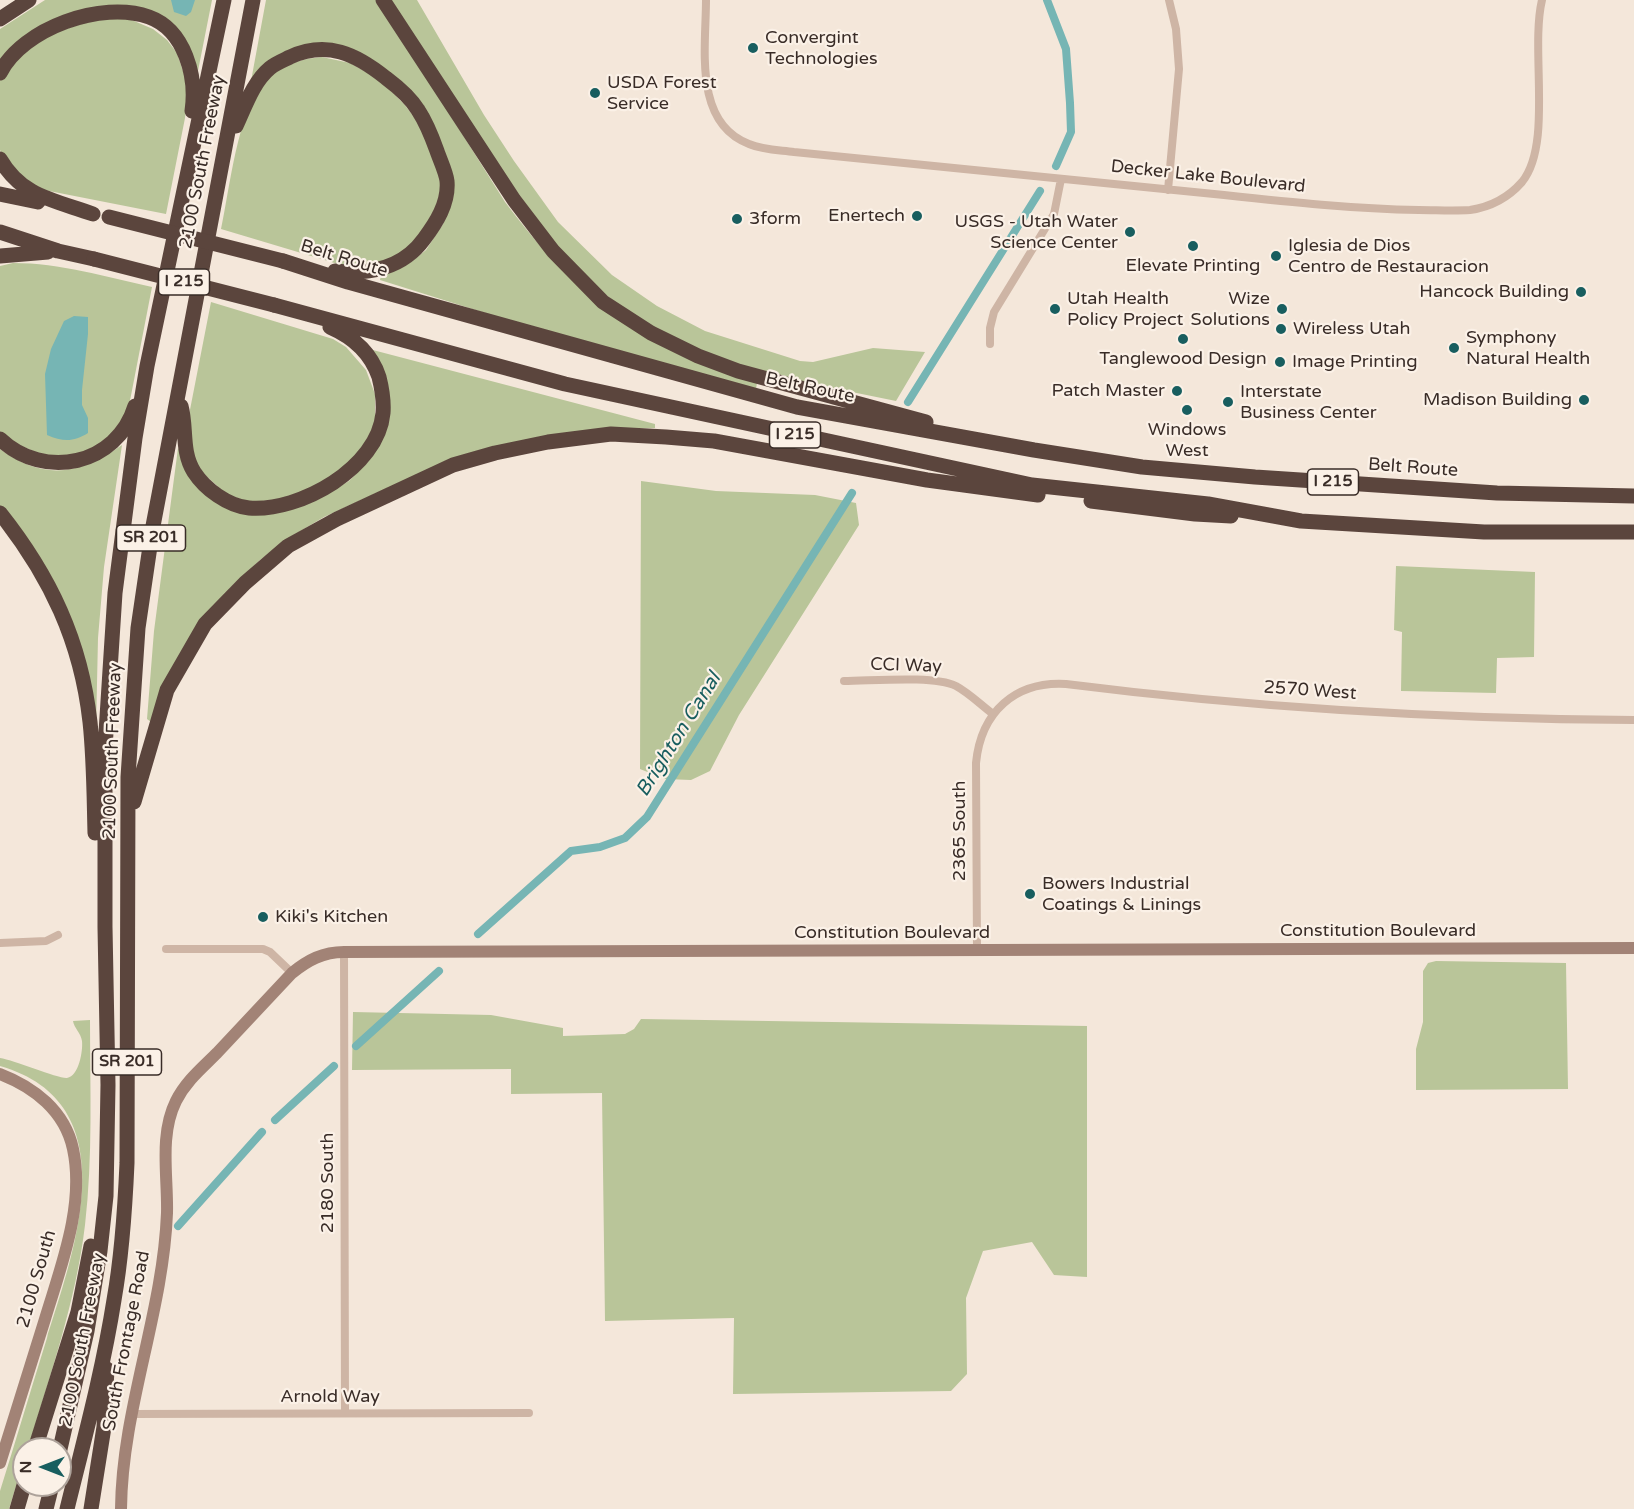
<!DOCTYPE html>
<html>
<head>
<meta charset="utf-8">
<style>
  body { margin:0 }
  #map { position:relative; width:1634px; height:1509px; overflow:hidden; background:#f4e7da; font-family:"Varela Round",sans-serif }
  canvas { display:block }
  .north { position:absolute; left:12px; top:1437px; width:60px; height:60px; box-sizing:border-box; background:#fbf1e7; border:2px solid #ada29a; border-radius:50%; rotate:270deg; font-size:16px; font-weight:700; line-height:24px; text-align:center; color:#392c27 }
  .north::after { content:''; display:block; margin:auto; width:21px; height:27px; background:#185e5f; clip-path:polygon(50% 0,100% 100%,50% 72%,0 100%) }
</style>
</head>
<body>
<div id="map">
<canvas width="1634" height="1509"></canvas>
<div class="north">N</div>
</div>
<script>
const c = document.querySelector('canvas').getContext('2d');
c.lineJoin = 'round';
function paint(path, color) {
  c.fillStyle = color;
  c.fill(path, 'evenodd');
}
function trace(path, color, width, dash) {
  c.strokeStyle = color;
  c.lineWidth = width;
  c.lineCap = dash ? 'butt' : 'round';
  c.setLineDash(dash || []);
  c.stroke(path);
}
function write(font, color, halo, rows, align = 'center') {
  c.font = font + ' "Varela Round",sans-serif';
  c.lineWidth = 4.5;
  c.setLineDash([]);
  c.textBaseline = 'middle';
  c.strokeStyle = halo;
  c.fillStyle = color;
  for (const [text, x, y, turn = 0] of rows) {
    c.save();
    c.translate(x, y);
    c.rotate((+turn || 0) * Math.PI / 180);
    c.textAlign = isNaN(turn) ? turn : align;
    if (halo) c.strokeText(text, 0, 0);
    c.fillText(text, 0, 0);
    c.restore();
  }
}
paint(new Path2D(`
  M45 0H212L197 76 159 21 95 10 0 62V29Z
  M266 0H378L505 202C529 234 553 262 582 290L757 383 756 389 568 339 380 280 381 275 411 262 426 250 443 224 449 209 451 187 401 88 322 46 251 81Z
  M389 0H417L484 115 514 161 558 222 612 275 657 306 705 331 800 361 813 362 873 348 925 352 896 401 744 370 633 318 554 250Z
  M127 18 153 29 167 40 177 53 188 86 185 118 166 214 44 190 25 180 4 158 0 150V79L16 57 48 35 96 19Z
  M322 57 350 63 368 73 386 86 404 104 418 122 436 156 442 195 433 225 394 261 348 267 221 229C230 188 237 113 264 82 279 65 301 59 322 57Z
  M13 263C60 263 106 277 152 287L128 411 103 446 57 461 0 437V266Z
  M211 302 333 339 346 347 366 370 375 394V425L353 466 288 499 249 502 226 494 203 473 193 458 188 420Z
  M369 349 655 424V428L614 429 440 464 324 517 287 539 260 560 230 588 151 722 147 719 154 631 178 448 232 508 337 488 349 481 368 462 374 452 383 427Z
  M122 445 104 567 98 638 96 729 81 658 0 512V449C44 481 79 475 122 445Z
  M641 481 716 491 815 495 856 503 859 525 739 715 710 771 691 780 665 779 640 769Z
  M1396 566 1535 572 1534 657 1497 658 1496 693 1401 691 1402 632 1394 630Z
  M1436 961 1566 963 1568 1089 1416 1090V1049L1423 1022V971L1428 963Z
  M353 1012 491 1015 563 1028V1036L625 1034 634 1029 641 1019 1087 1026V1277L1054 1275 1032 1242 983 1251 966 1298 967 1374 951 1391 733 1394 734 1318 605 1321 602 1093 511 1094V1069L352 1070Z
  M90 1020C90 1088 93 1157 85 1225 76 1301 50 1375 28 1449H24V1460L9 1509H0V1491C16 1440 31 1389 47 1338 75 1249 129 1103 0 1066V1058C14 1060 59 1079 67 1078 79 1076 83 1051 82 1041 81 1033 74 1028 73 1021Z`), '#b9c599');
paint(new Path2D(`
  M171 0H195L191 12 186 16 174 12Z
  M74 316 88 317V334L82 390V405L88 418V433C74 442 63 442 47 435L45 374 51 349 64 321Z`), '#76b5b4');
trace(new Path2D(`
  M1047 0 1066 49 1070 103 1071 132 1056 166
  M908 402 1040 191
  M478 934 571 851 600 847 625 838 647 817 852 493
  M356 1046 439 971
  M275 1120 334 1066
  M178 1226 262 1132`), '#76b5b4', 8);
trace(new Path2D(`
  M706 0C706 47 693 123 749 144 763 150 779 150 794 152 938 166 1081 181 1224 195 1289 202 1354 209 1419 210 1436 210 1453 211 1470 210 1490 207 1508 198 1522 182 1553 144 1530 50 1542 0
  M1168 190 1179 69 1176 29 1169 0
  M990 344V328L994 312 1054 214 1061 179
  M844 681C872 681 933 675 956 686 969 693 981 705 993 714
  M0 943 46 941 58 935
  M166 949H263L270 952 292 973
  M977 950 976 763C981 712 1015 681 1066 684 1255 708 1444 719 1634 720
  M344 952 345 1413
  M131 1414 529 1413`), '#ceb5a5', 8);
trace(new Path2D(`
  M0 1074C34 1087 65 1111 73 1149 85 1205 61 1266 45 1319 30 1367 15 1415 0 1463
  M121 1509C122 1408 163 1314 167 1213 168 1177 159 1135 176 1101 186 1081 202 1068 217 1053 242 1026 267 1000 292 973 308 960 323 952 344 952L1634 948`), '#a28376', 12);
trace(new Path2D(`
  M383 0 514 200 553 251 603 302 651 333 698 356 738 371 926 422
  M0 19 29 0
  M0 73C23 28 102 0 149 17 185 30 197 77 192 111
  M236 126C245 107 253 82 270 68 276 63 284 60 290 57 327 40 356 54 386 78 398 87 410 97 418 110 426 122 432 137 437 151 440 160 446 172 447 181 449 203 436 223 424 239 403 268 369 275 335 271
  M0 159C22 197 54 200 93 214
  M0 194 38 202
  M0 232 58 251 94 259
  M0 256 48 252
  M283 261 348 282 797 407 1034 450 1142 467 1255 477 1497 493 1634 496
  M274 305 565 384 1032 485 1208 504 1301 521 1484 532H1634
  M181 406C187 428 181 451 194 472 205 489 228 506 249 508 300 512 378 468 383 413 384 400 382 389 379 377 371 353 353 337 330 327
  M0 439C44 481 117 465 135 406
  M1091 501 1195 514 1231 516
  M0 513C50 576 81 641 90 722 94 759 94 796 95 833
  M134 802 167 690 205 624 245 583 288 546 337 519 453 465 495 453 548 442 611 434 666 437 714 441 927 480 1038 495
  M35 1449 78 1312 91 1246
  M60 1449 87 1331 100 1251 106 1196 108 1085 105 927V748L115 593 135 438 147 366 224 0
  M17 1509 24 1485
  M46 1509 52 1485
  M67 1509C84 1440 103 1370 114 1300 122 1255 125 1209 127 1163L128 777 138 628 153 526 253 0
  M91 1509 104 1427 107 1369`), '#5b453d', 15);
trace(new Path2D(`
  M109 217 283 261
  M94 259 274 305`), '#5b453d', 15);
for (const [x, y, r, color] of [
  [753,48,6,"#185e5f"],
  [595,93,6,"#185e5f"],
  [917,216,6,"#185e5f"],
  [737,219,6,"#185e5f"],
  [1130,232,6,"#185e5f"],
  [1193,246,6,"#185e5f"],
  [1276,256,6,"#185e5f"],
  [1581,292,6,"#185e5f"],
  [1055,309,6,"#185e5f"],
  [1282,309,6,"#185e5f"],
  [1281,329,6,"#185e5f"],
  [1183,339,6,"#185e5f"],
  [1454,348,6,"#185e5f"],
  [1280,362,6,"#185e5f"],
  [1177,391,6,"#185e5f"],
  [1584,400,6,"#185e5f"],
  [1228,402,6,"#185e5f"],
  [1187,410,6,"#185e5f"],
  [1030,894,6,"#185e5f"],
  [263,917,6,"#185e5f"]
]) {
  const dot = new Path2D();
  dot.arc(x, y, r, 0, 2 * Math.PI);
  c.fillStyle = color;
  c.fill(dot);
  trace(dot, '#fbf1e7', 2);
}
for (const [x, y, w] of [
  [184,282,51],
  [795,435,51],
  [1333,482,51],
  [151,538,69],
  [127,1062,69]
]) {
  const box = new Path2D();
  box.roundRect(x - w / 2, y - 13, w, 26, 4.5);
  c.fillStyle = '#fbf1e7';
  c.fill(box);
  trace(box, '#392c27', 1.5);
}
write('bold 16px', '#392c27', null, [
  ["I 215",184,282],
  ["I 215",795,435],
  ["I 215",1333,482],
  ["SR 201",151,538],
  ["SR 201",127,1062]
]);
write('18px', '#392c27', '#fbf1e7', [
  ["Convergint",765,38],
  ["Technologies",765,59],
  ["USDA Forest",607,83],
  ["Service",607,104],
  ["Enertech",905,216,"right"],
  ["3form",749,219],
  ["USGS - Utah Water",1118,222,"right"],
  ["Science Center",1118,243,"right"],
  ["Iglesia de Dios",1288,246],
  ["Centro de Restauracion",1288,267],
  ["Elevate Printing",1193,266,"center"],
  ["Hancock Building",1569,292,"right"],
  ["Utah Health",1067,299],
  ["Policy Project",1067,320],
  ["Wize",1270,299,"right"],
  ["Solutions",1270,320,"right"],
  ["Wireless Utah",1293,329],
  ["Symphony",1466,338],
  ["Natural Health",1466,359],
  ["Tanglewood Design",1183,359,"center"],
  ["Image Printing",1292,362],
  ["Patch Master",1165,391,"right"],
  ["Interstate",1240,392],
  ["Business Center",1240,413],
  ["Madison Building",1572,400,"right"],
  ["Windows",1187,430,"center"],
  ["West",1187,451,"center"],
  ["Bowers Industrial",1042,884],
  ["Coatings & Linings",1042,905],
  ["Kiki's Kitchen",275,917]
], 'left');
write('18px', '#392c27', '#fbf1e7', [
  ["2100 South Freeway",203,162,-79],
  ["Decker Lake Boulevard",1208,177,6],
  ["Belt Route",344,259,17],
  ["Belt Route",810,388,12],
  ["Belt Route",1413,468,4],
  ["CCI Way",906,666,2],
  ["2570 West",1310,691,4],
  ["2100 South Freeway",113,751,-88],
  ["2365 South",960,831,-90],
  ["Constitution Boulevard",1378,931],
  ["Constitution Boulevard",892,933],
  ["2180 South",328,1183,-90],
  ["2100 South",37,1279,-74],
  ["2100 South Freeway",83,1340,-79],
  ["South Frontage Road",127,1341,-79],
  ["Arnold Way",330,1397]
]);
write('italic 20px', '#185e5f', '#fbf1e7', [
  ["Brighton Canal",679,735,-58]
]);
</script>
</body>
</html>
